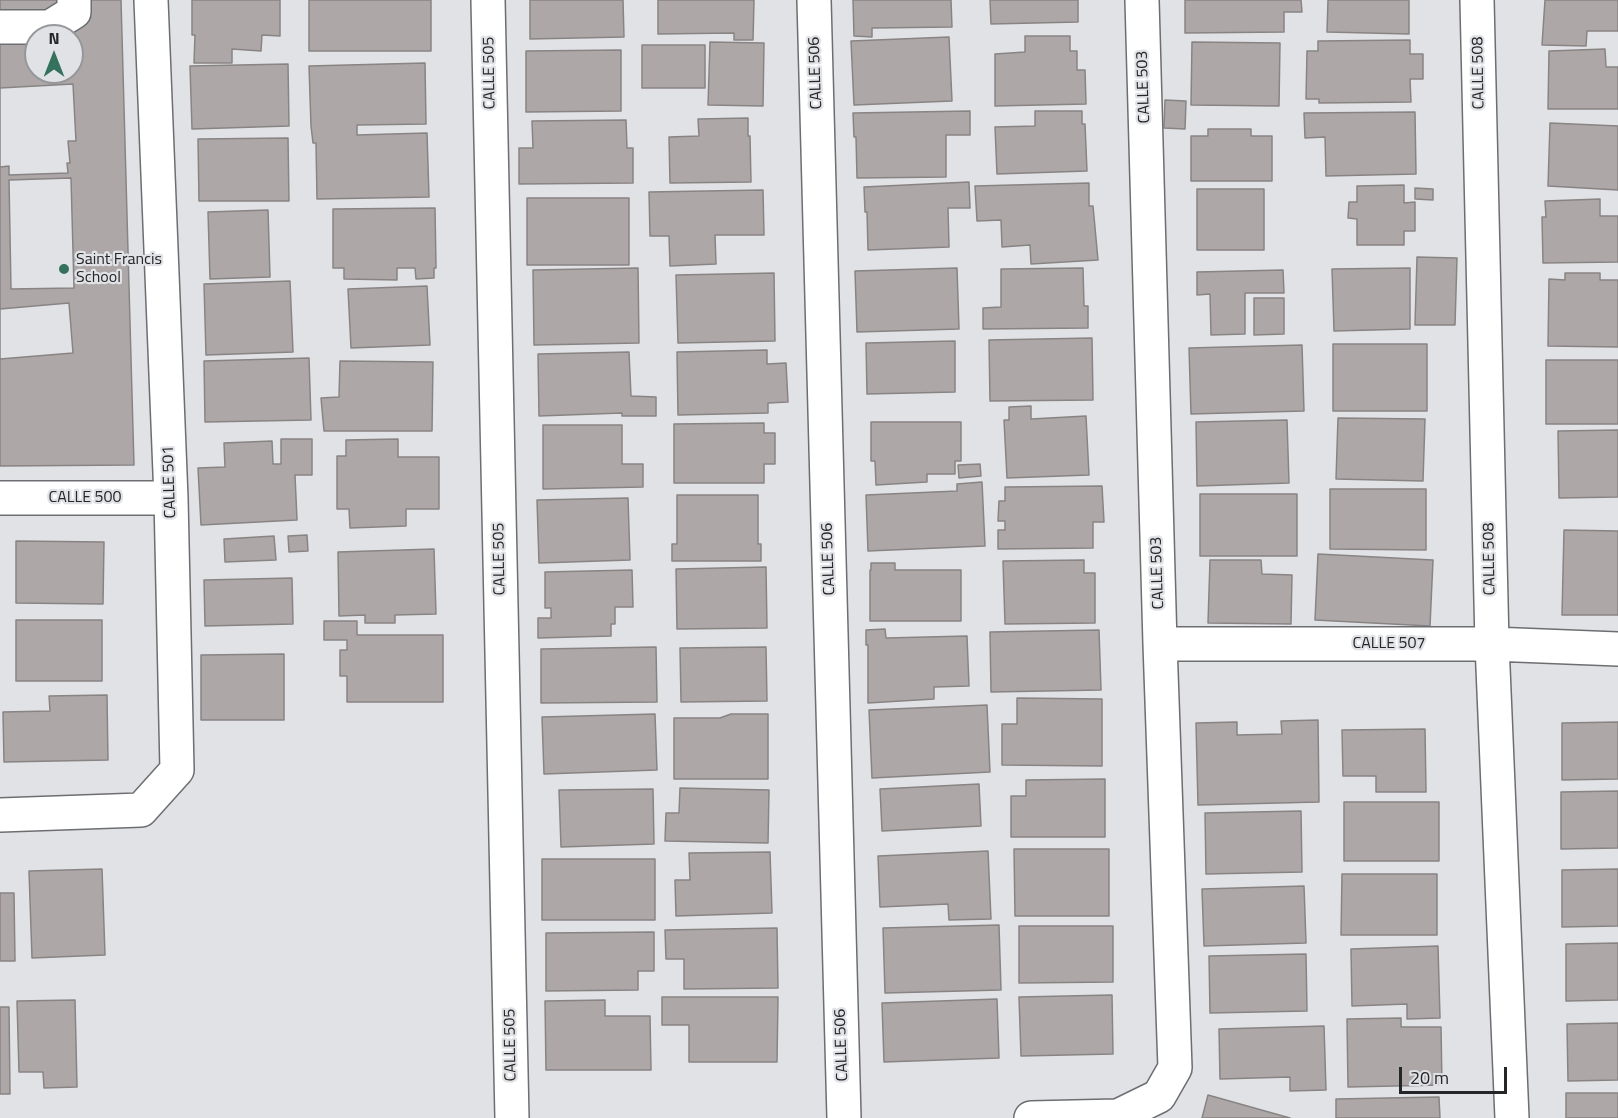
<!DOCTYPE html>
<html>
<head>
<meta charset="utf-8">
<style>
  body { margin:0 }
  #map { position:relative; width:1618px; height:1118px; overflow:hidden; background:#e1e2e6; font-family:"Titillium Web",sans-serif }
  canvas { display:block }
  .north { position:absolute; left:24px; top:24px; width:60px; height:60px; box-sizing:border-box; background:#e1e2e6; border:2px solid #96979a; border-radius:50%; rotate:0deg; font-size:16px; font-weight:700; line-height:24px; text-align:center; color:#252627 }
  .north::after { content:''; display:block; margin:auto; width:21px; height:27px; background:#34725e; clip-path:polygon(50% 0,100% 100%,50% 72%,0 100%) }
  .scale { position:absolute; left:1399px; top:1067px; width:108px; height:27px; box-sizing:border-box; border:3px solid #252627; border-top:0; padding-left:8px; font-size:18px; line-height:21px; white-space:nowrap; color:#252627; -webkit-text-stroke:4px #e1e2e6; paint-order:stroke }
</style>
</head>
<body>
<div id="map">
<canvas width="1618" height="1118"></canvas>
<div class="north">N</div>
<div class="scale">20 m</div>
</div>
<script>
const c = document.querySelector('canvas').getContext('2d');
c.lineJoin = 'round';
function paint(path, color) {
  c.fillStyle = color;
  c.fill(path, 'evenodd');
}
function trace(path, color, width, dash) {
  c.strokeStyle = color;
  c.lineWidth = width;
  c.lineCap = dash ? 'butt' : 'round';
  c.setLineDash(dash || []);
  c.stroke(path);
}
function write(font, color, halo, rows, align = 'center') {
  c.font = font + ' "Titillium Web",sans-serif';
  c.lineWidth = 4.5;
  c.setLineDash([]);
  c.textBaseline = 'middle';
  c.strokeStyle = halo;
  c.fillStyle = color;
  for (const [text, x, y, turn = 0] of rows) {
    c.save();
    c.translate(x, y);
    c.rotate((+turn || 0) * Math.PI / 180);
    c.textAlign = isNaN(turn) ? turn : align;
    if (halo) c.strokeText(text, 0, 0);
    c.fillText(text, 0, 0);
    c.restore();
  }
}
const building = new Path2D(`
  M0 0H121L134 465 0 466ZM36 36H72V72H36Z
  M192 0H280V36L262 35 261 51 232 49V63H194L195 35H192Z
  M309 0H431V51H309Z
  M530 0H623L624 37 530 39Z
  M658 0H754L753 40H734V33L658 34Z
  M853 0H951L952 27 872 28V37L854 36Z
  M990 0H1078V22L991 24Z
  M1185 0H1301L1302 12H1284V32L1185 33Z
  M1328 0H1409V34L1327 32Z
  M1545 0H1618V31H1587L1586 46 1542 45Z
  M1025 36H1070V51H1077V70H1085L1086 104 995 106V54L1025 52Z
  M949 37 952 101 854 105 851 41Z
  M1410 40V54H1423V79H1410L1411 102 1319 103V99H1306L1307 51H1318V41Z
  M710 42 764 43 763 106 708 105Z
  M1192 42 1280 43 1279 106 1191 105Z
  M642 45H705V88H642Z
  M1605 49 1606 67H1618V109H1548L1549 51Z
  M621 50V111L526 112V51Z
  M425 63 426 124 357 125V135L427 133 429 197 317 199 316 143H313L311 126 309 66Z
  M288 64 289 126 192 129 190 66Z
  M73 84 76 141H68L70 163H67L68 173 9 175V166L0 167V88Z
  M1165 100 1186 101 1185 129 1164 128Z
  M970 111V135H946V177L857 178 856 137H854L853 113Z
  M1035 111H1082V124H1085L1087 171 997 174 995 127 1035 126Z
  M1415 112 1416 174 1326 176 1325 137 1305 138 1304 113Z
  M748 118V136H750L751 182 670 183 669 137 699 136 698 119Z
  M626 120 627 148H633V183L519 184V148H533L532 121Z
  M1550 123 1618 126V190L1548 186Z
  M1208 129H1251V136H1272V181H1191V136H1208Z
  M288 138 289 201H199L198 139Z
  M71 178 74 288 11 289 9 180Z
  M969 182 970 208H948L949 247 868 250 867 212H865L864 187Z
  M1089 183V206H1093L1098 260 1031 264 1030 245 1002 247 1001 220 977 221 975 186Z
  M1404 185V203L1415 202V231H1404V245H1357V219L1348 218 1349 202H1357V186Z
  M1415 188 1433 189V200L1415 199Z
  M1197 189H1264V250H1197Z
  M763 190 764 235H715L716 264 670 266 669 236H650L649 192Z
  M527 198H629V265H527Z
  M1600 199V216H1618V262L1543 263 1542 217H1546L1545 201Z
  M435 208 436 268H434V278L416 279 415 268H397V280L344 279V268H333V209Z
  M268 210 270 277 210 279 208 212Z
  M1417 257 1457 258 1455 325H1415Z
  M638 268 639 343 534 345 533 270Z
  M957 268 959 329 857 332 855 271Z
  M1083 268 1084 306H1088V328L983 329V308L1001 307V269Z
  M1410 268V329L1334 331 1332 269Z
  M1283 270 1284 293H1245V334L1211 335 1210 294 1197 295V272Z
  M774 273 775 341 678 343 676 275Z
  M1565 273H1600V280H1618V347L1548 346 1549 279 1565 280Z
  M290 281 293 352 206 355 204 284Z
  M427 286 430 345 351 348 348 289Z
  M1254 298H1284V334L1254 335Z
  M69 303 73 353 0 359V309Z
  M1092 338 1093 400 990 401 989 340Z
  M955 341V392L867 394 866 343Z
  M1333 344H1427V411H1333Z
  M1302 345 1304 411 1191 414 1189 348Z
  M767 350V364L786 363 788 402 768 403V413L678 415 677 352Z
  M629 352 631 396 656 397V416H622V413L539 416 538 354Z
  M309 358 311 420 205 422 204 361Z
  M1546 360H1618V424H1546Z
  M340 361 433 362 432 431H324L321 398 339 397Z
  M1031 406V419L1086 416 1089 475 1007 478 1004 420H1009V407Z
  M1338 418 1425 419 1423 481 1336 479Z
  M1287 420 1289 483 1197 486 1196 422Z
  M871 422H961V461H955V474H927V482L876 485 875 461H871Z
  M764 423V433H775V464H764V483H674V424Z
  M543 425H622V464H643V487L543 489Z
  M1618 430V497L1559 498 1558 431Z
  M281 439H312V475H295L297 520 201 525 198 468 225 467 224 443 272 441 273 464H281Z
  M398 439V457H439V509H406V526L350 528 349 509H337V456H346V440Z
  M980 464 981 476 959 478 958 465Z
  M982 482 985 546 868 551 866 495 957 491V484Z
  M1102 486 1104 522H1093V548L998 549V530H1005V521H998L999 501H1005V487Z
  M1330 489H1426V550L1330 549Z
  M1200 494H1297V556H1200Z
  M677 495H758V544H761V561H672V544H677Z
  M628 498 630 560 539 563 537 500Z
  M1564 530 1618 531V615H1562Z
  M307 535 308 551 289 552 288 536Z
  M274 536 276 560 225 562 224 539Z
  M16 541 104 542 103 604 16 603Z
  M434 549 436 614 395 615V623H365V615L339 616 338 552Z
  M1318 554 1433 560 1430 626 1315 620Z
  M1084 560V573H1095V623L1005 624 1003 561Z
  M1210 560H1261L1262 574 1292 575 1291 624 1208 623Z
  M871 563H895V570H961V621H870V570H871Z
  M766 567 767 628 677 629 676 569Z
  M632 570 633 607H615V624H611V636L538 638V618H551V608H545V572Z
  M292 578 293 624 205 626 204 580Z
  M16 620H102V681H16Z
  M324 621H357V635H443V702H347V676H340V650H347V640H324Z
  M885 629 886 638 967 636 969 686 934 687V699L868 703V645H866V630Z
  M1099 630 1101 690 991 692 990 632Z
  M656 647 657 702 541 703V649Z
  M766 647 767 701 681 702 680 648Z
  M284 654V720H201V655Z
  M107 695 108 760 4 762 3 712 50 711 49 696Z
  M1017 698 1102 699V766L1002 765V724H1017Z
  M987 705 990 772 872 778 869 710Z
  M655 714 657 770 544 774 542 717Z
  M731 714H768V779H674V718H720Z
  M1318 720 1319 802 1198 805 1196 723 1237 722V735L1282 734 1281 721Z
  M1618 722V779L1562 780V723Z
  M1425 729 1426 792H1376V776H1343L1342 730Z
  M1105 779V837H1011V796H1026V780Z
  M979 784 981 826 882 831 880 789Z
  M680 788 769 790 768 843 665 841 666 813H679Z
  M653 789 654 844 561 847 559 790Z
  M1618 791V848L1561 849V792Z
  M1344 802H1439V861H1344Z
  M1301 811 1302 872 1206 874 1205 813Z
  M1014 849H1109V916H1015Z
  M988 851 991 919 949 920 948 904 880 907 878 856Z
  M770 852 772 913 676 916 675 880H690L689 853Z
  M542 859H655V920H542Z
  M102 869 105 955 32 958 29 871Z
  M1618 869V926L1562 927V870Z
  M1342 874H1437V935H1341Z
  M1304 886 1306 943 1204 946 1202 889Z
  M0 893H14L15 961H0Z
  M999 925 1001 990 885 993 883 928Z
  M1019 926H1113V982L1019 983Z
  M777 928 778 988 684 989V959H666L665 930Z
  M654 932V971H638V990L546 991V933Z
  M1618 943V1000L1566 1001V944Z
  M1438 946 1440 1018 1407 1019V1004L1352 1006 1351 949Z
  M1306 954 1307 1011 1210 1013 1209 956Z
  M1112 995 1113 1054 1021 1056 1019 997Z
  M662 997H778L777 1062H689V1025H662Z
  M997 999 999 1058 884 1062 882 1003Z
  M75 1000 77 1087 44 1088 43 1072H19L17 1001Z
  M605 1000V1016H650L651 1070H546L545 1001Z
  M0 1007H9L10 1094H0Z
  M1401 1018V1027H1441L1442 1085 1348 1087 1347 1019Z
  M1618 1023V1080L1568 1081 1567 1024Z
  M1324 1026 1326 1090 1290 1091V1077L1220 1079 1219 1029Z
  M1566 1093H1618V1118H1566Z
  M1208 1095 1290 1118H1202Z
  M1439 1097 1440 1118H1336V1099Z`);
paint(building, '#ada8a7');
trace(building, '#898484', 1.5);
const minor = new Path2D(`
  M488 0 512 1118
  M814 0 844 1118
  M1477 0 1492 644 1512 1118
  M0 27H50L74 12V0
  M0 498H171
  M1160 644H1492L1618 649
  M0 815 141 810 177 770 171 498 151 0
  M1031 1118 1118 1116 1159 1096 1175 1068 1160 644 1142 0`);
trace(minor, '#6d6e71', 36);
trace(minor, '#fff', 33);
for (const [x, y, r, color] of [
  [64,269,6,"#34725e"]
]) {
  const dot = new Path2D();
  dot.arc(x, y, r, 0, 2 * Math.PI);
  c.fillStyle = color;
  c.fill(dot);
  trace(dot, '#e1e2e6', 2);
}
write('16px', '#252627', '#e1e2e6', [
  ["CALLE 505",490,73,-91],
  ["CALLE 506",816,73,-92],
  ["CALLE 508",1479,73,-91],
  ["CALLE 503",1144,87,-92],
  ["CALLE 501",170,482,-92],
  ["CALLE 500",85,498],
  ["CALLE 505",500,559,-91],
  ["CALLE 506",829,559,-92],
  ["CALLE 508",1490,559,-91],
  ["CALLE 503",1158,573,-92],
  ["CALLE 507",1389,644],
  ["CALLE 505",511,1045,-91],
  ["CALLE 506",842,1045,-92]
]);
write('16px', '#252627', '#e1e2e6', [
  ["Saint Francis",76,260],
  ["School",76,278]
], 'left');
</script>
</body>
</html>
